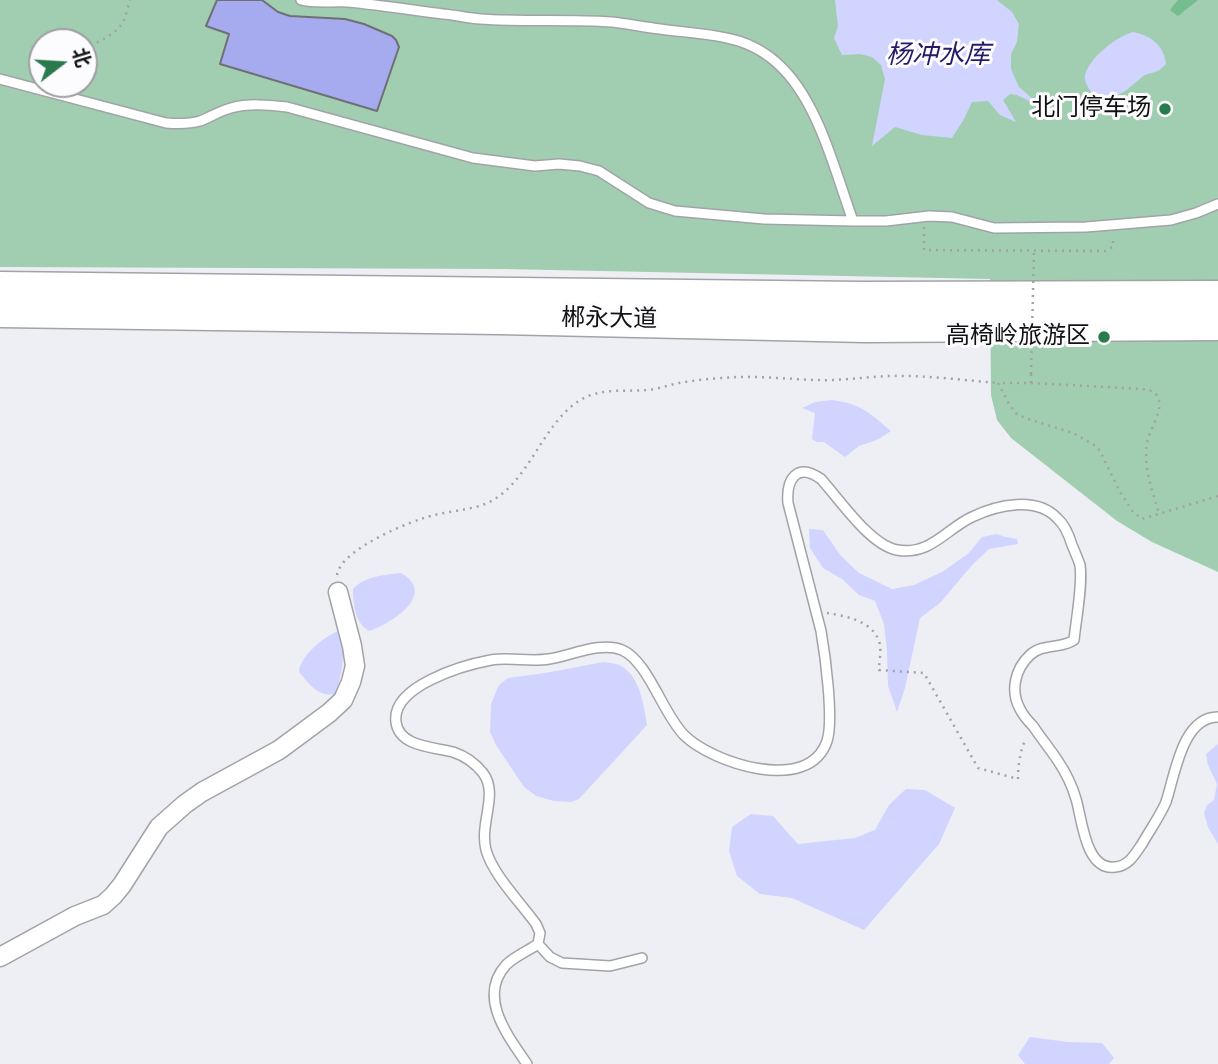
<!DOCTYPE html>
<html>
<head>
<meta charset="utf-8">
<style>
  body { margin:0 }
  #map { position:relative; width:1218px; height:1064px; overflow:hidden; background:#eeeff4; font-family:"Nunito Sans","Noto Sans SC",sans-serif }
  canvas { display:block }
  .north { position:absolute; left:28px; top:28px; width:70px; height:70px; box-sizing:border-box; background:#fcfcfe; border:2px solid #9e9ea0; border-radius:50%; rotate:73deg; font-size:19px; font-weight:700; line-height:28px; text-align:center; color:#111112 }
  .north::after { content:''; display:block; margin:auto; width:24px; height:32px; background:#297b4d; clip-path:polygon(50% 0,100% 100%,50% 72%,0 100%) }
</style>
</head>
<body>
<div id="map">
<canvas width="1218" height="1064"></canvas>
<div class="north">北</div>
</div>
<script>
const c = document.querySelector('canvas').getContext('2d');
c.lineJoin = 'round';
function paint(path, color) {
  c.fillStyle = color;
  c.fill(path, 'evenodd');
}
function trace(path, color, width, dash) {
  c.strokeStyle = color;
  c.lineWidth = width;
  c.lineCap = dash ? 'butt' : 'round';
  c.setLineDash(dash || []);
  c.stroke(path);
}
function write(font, color, halo, rows, align = 'center') {
  c.font = font + ' "Nunito Sans","Noto Sans SC",sans-serif';
  c.lineWidth = 6;
  c.setLineDash([]);
  c.textBaseline = 'middle';
  c.strokeStyle = halo;
  c.fillStyle = color;
  for (const [text, x, y, turn = 0] of rows) {
    c.save();
    c.translate(x, y);
    c.rotate((+turn || 0) * Math.PI / 180);
    c.textAlign = isNaN(turn) ? turn : align;
    if (halo) c.strokeText(text, 0, 0);
    c.fillText(text, 0, 0);
    c.restore();
  }
}
paint(new Path2D(`
  M0 0H1218V572L1152 542 1117 521 1011 438 997 420 991 395 990 279 503 269 0 267ZM42 42H84V84H42Z`), '#a1ceb0');
paint(new Path2D(`
  M1178 0H1198L1178 16 1170 10Z`), '#75bc8e');
paint(new Path2D(`
  M835 0H997L1012 12 1019 24 1017 42 1011 54V69L1019 87 1043 108 1017 95 1010 94 1003 100 1016 122 1000 115 988 101 972 102 964 119 952 138 922 135 895 127 872 146 885 79 881 65 872 57 860 54 842 55 834 38 838 26Z
  M1133 32C1151 36 1164 45 1166 64 1164 66 1159 71 1157 71 1151 74 1146 73 1141 78 1124 92 1119 100 1094 95 1089 89 1084 83 1085 75 1090 57 1116 37 1133 32Z
  M832 400C861 404 869 412 891 431L879 439 859 446 845 457 824 442H817L812 439 815 413 802 408 815 402Z
  M809 529 823 530 841 556 859 573 892 589 914 585 942 572 969 553 982 537 997 534 1005 537 1017 539 1018 544 989 549 973 564 940 603 920 618 905 688 897 712 888 686 887 651 884 624 875 601 859 595 842 579 823 568 810 548Z
  M401 573C438 594 391 624 369 631 355 623 353 604 353 589 365 576 384 575 401 573Z
  M339 631 343 633C345 649 342 680 335 694 318 697 309 684 299 672 300 656 324 636 339 631Z
  M604 662C609 663 616 663 621 666 640 676 644 706 647 725L579 799 571 802 554 801 536 796 524 787 496 745 490 732 491 704 499 685 508 678 545 673Z
  M1218 744V844L1208 827 1204 813 1207 805 1214 800 1217 784 1208 765 1206 754Z
  M906 789 925 790 955 808 939 844 864 930 792 898 760 894 737 876 729 851 732 827 751 814 773 816 798 844 855 838 875 830 889 805Z
  M1030 1037 1068 1042 1102 1043 1114 1058 1109 1064H1025L1018 1055Z`), '#d0d4ff');
const building = new Path2D(`
  M217 0H262L278 12 290 16 345 19 364 24 392 36 396 40 399 47 377 111 220 64 229 34 206 26Z`);
paint(building, '#a6abef');
trace(building, '#6f7074', 2);
const lane = new Path2D(`
  M301 0C317 4 332 1 348 2 380 5 412 10 443 14 455 15 468 18 480 19 524 22 568 19 612 22 628 24 644 27 660 29 709 36 750 32 786 72 820 109 836 174 853 221
  M0 79 166 123C178 124 189 124 200 121 210 117 220 111 231 108 249 103 268 105 287 107L473 158 535 166 559 164 580 166 599 171 649 203 675 211 764 219 853 221H886L929 216 952 217 994 228 1086 227 1171 220 1196 213 1218 204
  M538 944 550 957 562 963 610 966 642 958
  M527 1064C508 1036 477 997 506 965 515 956 528 951 538 944L540 933 536 924C521 903 493 875 486 850 479 823 499 794 483 773 475 763 465 756 453 752 434 747 399 747 396 722 391 686 464 665 491 660 510 657 530 662 549 659 570 656 601 641 622 650 648 661 663 714 684 735 712 763 809 795 827 741 834 720 825 654 821 631L788 503C786 479 797 462 821 479 840 500 870 545 897 550 930 556 946 529 972 517 997 505 1036 496 1057 518 1065 525 1069 535 1072 545 1075 552 1078 559 1080 565 1083 585 1076 619 1074 640 1062 649 1043 643 1030 655 1015 669 1010 691 1020 709 1023 715 1028 721 1033 726 1041 738 1050 749 1058 761 1066 773 1072 785 1076 799 1082 818 1085 871 1115 867 1129 866 1135 854 1142 844 1150 830 1160 816 1166 802 1175 775 1182 717 1218 717`);
const street = new Path2D(`
  M0 957 75 916 103 905 113 896 122 885 159 827 185 804 202 792 279 750 329 713 343 700 351 682 355 666 352 646 338 592`);
const highway = new Path2D(`
  M0 288 861 298 1218 297
  M0 311 499 318 865 326 1218 324`);
trace(lane, '#a2a3a8', 12);
trace(street, '#a2a3a8', 21);
trace(highway, '#a2a3a8', 35);
trace(new Path2D(`
  M84 48C97 42 115 36 123 22 126 16 128 7 130 0
  M924 227V250L1105 251 1113 247V236
  M1031 374V383H998L1008 402 1015 413 1025 418 1073 433 1096 446 1100 451 1120 492 1133 512 1142 519 1218 496
  M1031 383 1143 389C1151 390 1157 392 1159 401 1162 412 1149 431 1147 443 1143 467 1153 492 1159 514
  M337 575C341 549 410 521 434 515 451 511 469 510 485 504 531 485 542 418 586 397 608 387 631 393 654 389 665 387 675 383 685 382 703 379 721 378 738 377 770 376 802 381 834 380 852 379 869 377 887 376 924 375 962 380 998 383
  M827 613C846 616 872 621 879 641 882 650 879 661 879 670L924 673 978 768 1018 779C1018 765 1020 751 1026 738`), '#a2a2a6', 2.5, [2, 5]);
trace(lane, '#fff', 9);
trace(street, '#fff', 18);
trace(highway, '#fff', 32);
trace(new Path2D(`
  M1031 374 1034 251`), '#a2a2a6', 2.5, [2, 5]);
for (const [x, y, r, color] of [
  [1165,109,7,"#297b4d"],
  [1104,337,7,"#297b4d"]
]) {
  const dot = new Path2D();
  dot.arc(x, y, r, 0, 2 * Math.PI);
  c.fillStyle = color;
  c.fill(dot);
  trace(dot, '#fcfcfe', 2.5);
}
write('24px', '#111112', '#fcfcfe', [
  ["北门停车场",1151,109],
  ["高椅岭旅游区",1090,337]
], 'right');
write('24px', '#111112', '#fcfcfe', [
  ["郴永大道",609,320,1]
]);
write('italic 26px', '#251b68', '#fcfcfe', [
  ["杨冲水库",938,57]
]);
</script>
</body>
</html>
